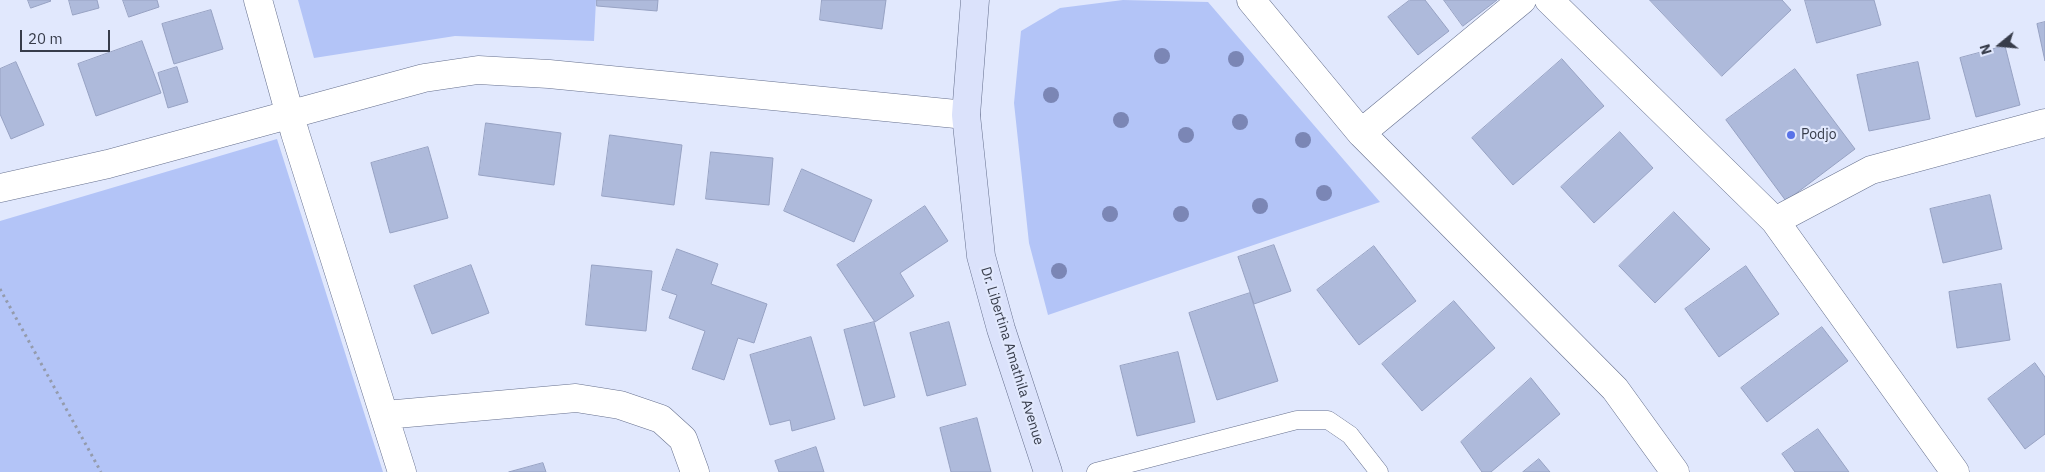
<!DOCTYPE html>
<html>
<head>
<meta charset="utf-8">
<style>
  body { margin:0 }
  #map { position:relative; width:2045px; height:472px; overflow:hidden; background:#e1e8fd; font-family:"IBM Plex Sans",sans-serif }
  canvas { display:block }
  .north { position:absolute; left:1975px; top:20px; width:50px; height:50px; -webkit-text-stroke:4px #e1e8fd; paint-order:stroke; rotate:253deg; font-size:14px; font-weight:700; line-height:20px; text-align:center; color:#373c4a }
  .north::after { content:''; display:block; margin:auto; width:18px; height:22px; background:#373c4a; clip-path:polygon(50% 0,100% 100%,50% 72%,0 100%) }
  .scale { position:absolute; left:20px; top:30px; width:90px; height:22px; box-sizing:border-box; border:2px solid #373c4a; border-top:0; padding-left:6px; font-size:15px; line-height:18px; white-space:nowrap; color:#373c4a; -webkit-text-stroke:4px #e1e8fd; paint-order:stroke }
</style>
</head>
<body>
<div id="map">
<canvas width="2045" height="472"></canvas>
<div class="north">N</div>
<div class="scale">20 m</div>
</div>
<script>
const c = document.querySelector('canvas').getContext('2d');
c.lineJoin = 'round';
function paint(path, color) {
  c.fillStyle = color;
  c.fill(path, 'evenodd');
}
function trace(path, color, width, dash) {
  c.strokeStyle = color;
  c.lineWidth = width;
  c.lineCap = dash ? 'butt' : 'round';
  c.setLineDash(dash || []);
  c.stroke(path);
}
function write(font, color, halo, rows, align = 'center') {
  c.font = font + ' "IBM Plex Sans",sans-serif';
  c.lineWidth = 4.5;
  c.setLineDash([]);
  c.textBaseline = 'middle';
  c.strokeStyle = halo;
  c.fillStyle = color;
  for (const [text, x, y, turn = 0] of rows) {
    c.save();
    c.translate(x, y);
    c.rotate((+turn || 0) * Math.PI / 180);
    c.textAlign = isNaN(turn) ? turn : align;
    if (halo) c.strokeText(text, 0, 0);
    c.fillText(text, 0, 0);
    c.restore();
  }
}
paint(new Path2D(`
  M298 0H596L594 41 455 36 314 58Z
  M1123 0 1208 2 1380 202 1048 315 1029 243 1014 103 1021 31 1060 8Z
  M277 139 383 472H0V221Z`), '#b3c4f7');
const building = new Path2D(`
  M28 0H50L51 1 31 8Z
  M69 0H97L99 8 73 15Z
  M123 0H157L159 7 129 17Z
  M597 0H658L657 11 597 6Z
  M822 0H886L882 29 820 20Z
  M1410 0H1425L1449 31 1418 55 1388 17Z
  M1444 0H1497L1463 26Z
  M1650 0H1782L1791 10 1722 76Z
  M1805 0H1874L1881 25 1817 43Z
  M211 10 223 49 174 64 162 24Z
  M2045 22V61L2037 24Z
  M142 41 161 93 96 116 78 64Z
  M2005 46 2020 105 1976 117 1960 58Z
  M1562 59 1604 106 1513 185 1472 138Z
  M16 62 44 125 11 139 0 114V69Z
  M1918 62 1930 119 1869 131 1857 75Z
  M177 67 188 102 168 108 158 73Z
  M1795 69 1855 149 1786 201 1726 120Z
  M486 123 561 133 554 185 479 175Z
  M1620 132 1653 168 1594 223 1561 187Z
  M610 135 682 145 674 205 602 196Z
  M428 147 448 218 390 233 371 163Z
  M711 152 773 158 769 205 706 199Z
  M802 169 872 200 854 242 784 211Z
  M1990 195 2002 249 1943 263 1930 209Z
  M925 206 948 241 900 273 914 296 875 322 837 265Z
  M1674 212 1710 249 1655 303 1619 266Z
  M1274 245 1291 291 1254 304 1238 257Z
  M1374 246 1416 301 1359 345 1317 290Z
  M677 249 718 264 711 284 767 304 754 343 738 338 724 380 692 369 705 331 669 318 677 295 662 290Z
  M471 265 489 313 432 334 414 286Z
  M592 265 652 271 646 331 586 325Z
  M1746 266 1779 314 1719 357 1685 309Z
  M2001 284 2010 340 1957 348 1949 292Z
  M1250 293 1278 381 1217 400 1189 313Z
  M1454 301 1495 348 1422 411 1382 364Z
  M874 322 895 397 864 406 844 330Z
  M949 322 966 385 927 396 910 333Z
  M1822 327 1848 361 1767 422 1741 388Z
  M811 337 835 419 792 431 790 420 770 425 750 355Z
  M1178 352 1195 422 1137 436 1120 366Z
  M2035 363 2045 377V434L2025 449 1988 399Z
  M1531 378 1560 414 1491 472H1482L1461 442Z
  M977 418 991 472H951L940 428Z
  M1818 429 1849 472H1795L1782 454Z
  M816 447 824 472H779L775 461Z
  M1539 459 1550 472H1523Z
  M543 463 546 472H509Z`);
paint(building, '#aebadb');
trace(building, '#97a2c3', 1);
const lane = new Path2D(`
  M1096 472 1297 420H1328L1350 435 1379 472`);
const street = new Path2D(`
  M258 0 295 133 402 472
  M1251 0 1361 133 1615 389 1675 472
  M1549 0 1775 221 1955 472
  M1361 133 1522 0
  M0 188 108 164 424 78 478 70 549 74 966 115
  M1775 221 1871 170 2045 123
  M385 415 576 398 620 405 661 419 683 439 695 472`);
const secondary = new Path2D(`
  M975 0 966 115 981 256 1001 329 1048 472`);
trace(lane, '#66708e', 19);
trace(street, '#66708e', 29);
trace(secondary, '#66708e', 29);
trace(new Path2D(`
  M0 289 101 472`), '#949bac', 3, [2.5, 4]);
trace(lane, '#fff', 18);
trace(street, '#fff', 28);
trace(secondary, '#dbe2fb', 28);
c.fillStyle = '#7b86b5';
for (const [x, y] of [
  [1162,56],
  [1236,59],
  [1051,95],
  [1121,120],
  [1240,122],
  [1186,135],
  [1303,140],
  [1324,193],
  [1260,206],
  [1110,214],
  [1181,214],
  [1059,271]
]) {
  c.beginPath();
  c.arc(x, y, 8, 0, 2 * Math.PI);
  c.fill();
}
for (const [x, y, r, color] of [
  [1791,135,5,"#5872e8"]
]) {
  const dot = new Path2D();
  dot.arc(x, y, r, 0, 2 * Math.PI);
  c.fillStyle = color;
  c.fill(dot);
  trace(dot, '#e1e8fd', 2);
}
write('14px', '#373c4a', '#e1e8fd', [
  ["Podjo",1801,135]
], 'left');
write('14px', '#373c4a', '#e1e8fd', [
  ["Dr. Libertina Amathila Avenue",1012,356,73]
]);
</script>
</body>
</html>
